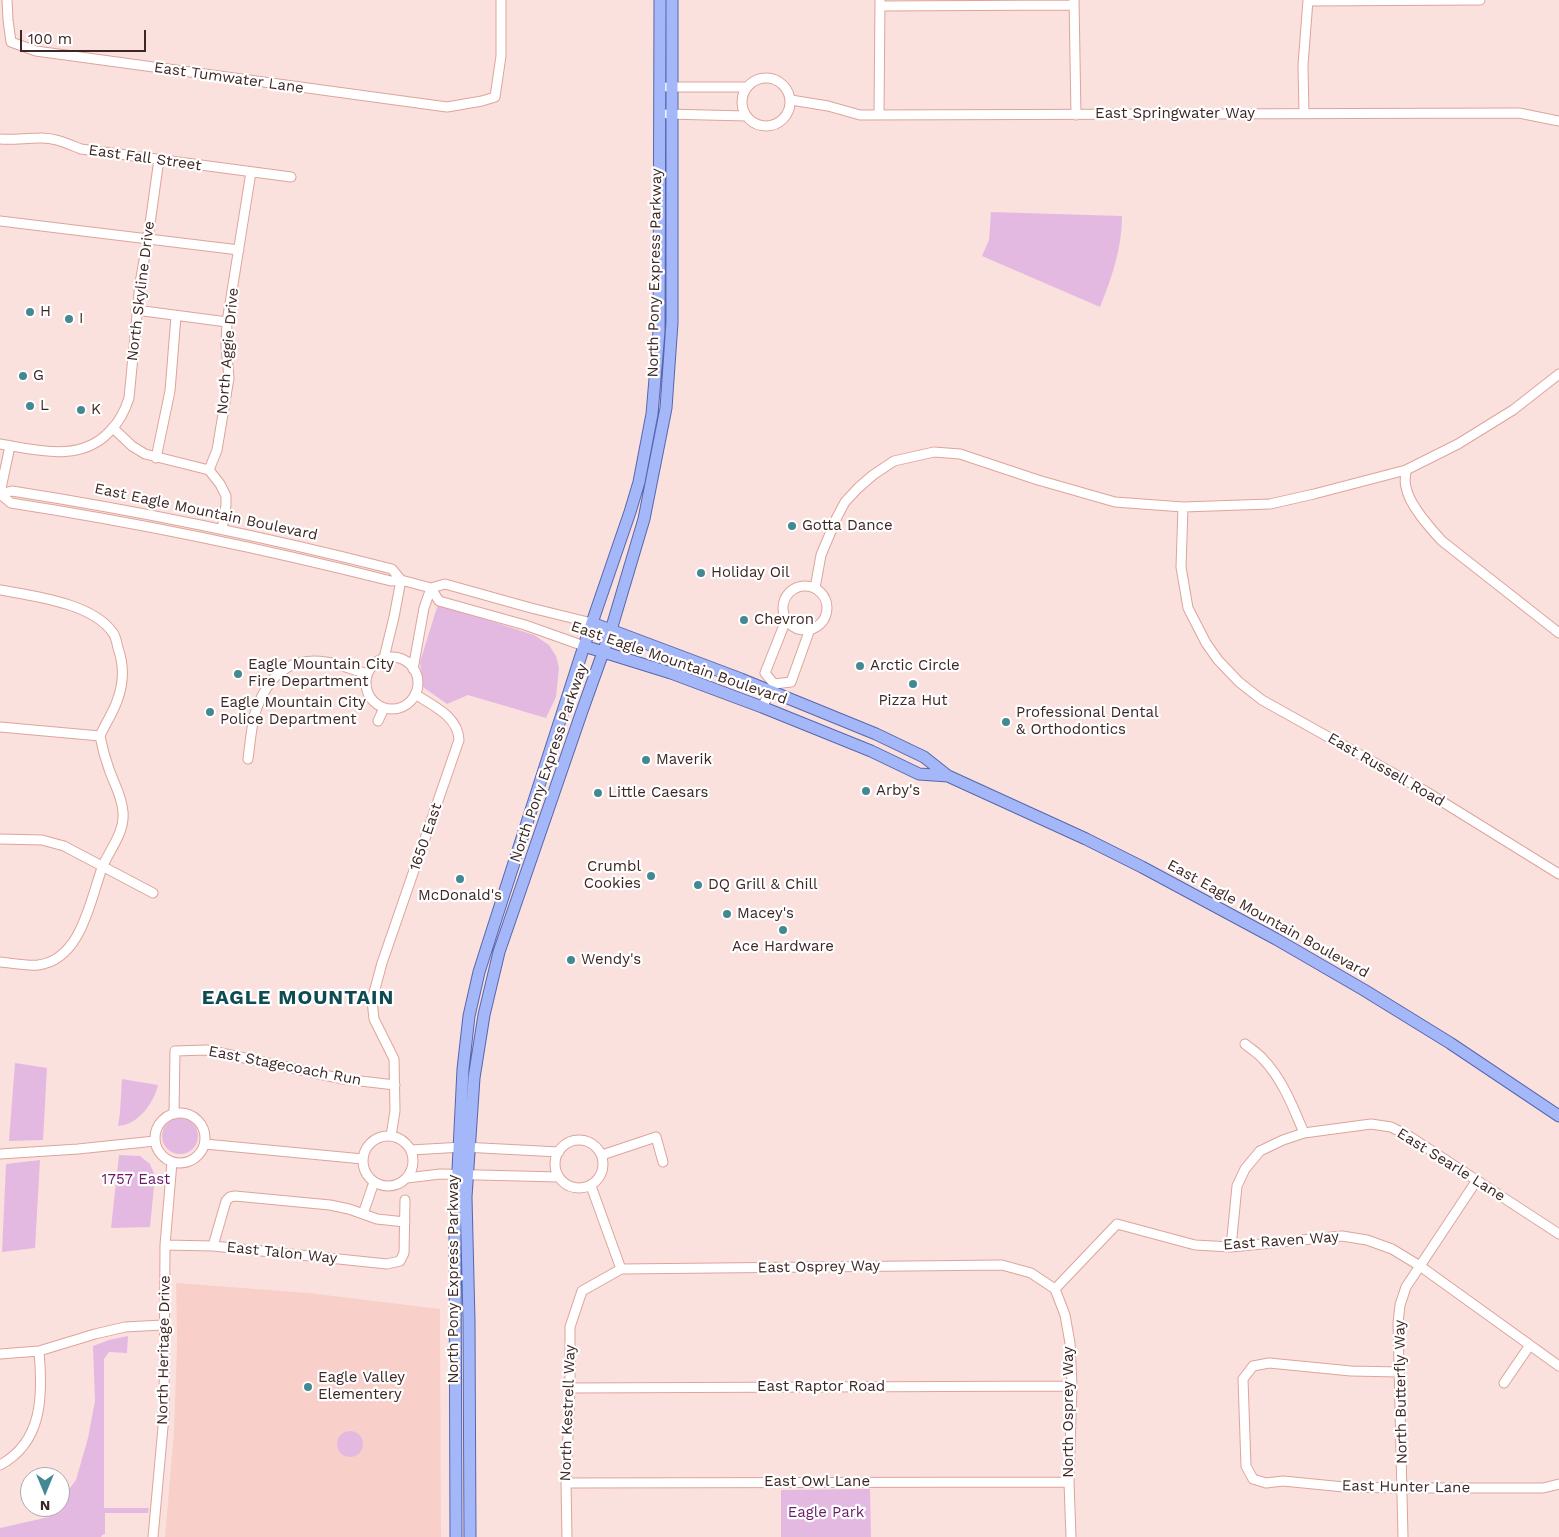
<!DOCTYPE html>
<html>
<head>
<meta charset="utf-8">
<style>
  body { margin:0 }
  #map { position:relative; width:1559px; height:1537px; overflow:hidden; background:#fae1dd; font-family:"Work Sans",sans-serif }
  canvas { display:block }
  .north { position:absolute; left:20px; top:1467px; width:50px; height:50px; box-sizing:border-box; background:#fff; border:1px solid #b1a8a7; border-radius:50%; rotate:180deg; font-size:14px; font-weight:700; line-height:20px; text-align:center; color:#3d2623 }
  .north::after { content:''; display:block; margin:auto; width:18px; height:22px; background:#438994; clip-path:polygon(50% 0,100% 100%,50% 72%,0 100%) }
  .scale { position:absolute; left:20px; top:30px; width:126px; height:22px; box-sizing:border-box; border:2px solid #3d2623; border-top:0; padding-left:6px; font-size:15px; line-height:18px; white-space:nowrap; color:#3d2623; -webkit-text-stroke:4px #fff; paint-order:stroke }
</style>
</head>
<body>
<div id="map">
<canvas width="1559" height="1537"></canvas>
<div class="north">N</div>
<div class="scale">100 m</div>
</div>
<script>
const c = document.querySelector('canvas').getContext('2d');
c.lineJoin = 'round';
function paint(path, color) {
  c.fillStyle = color;
  c.fill(path, 'evenodd');
}
function trace(path, color, width, dash) {
  c.strokeStyle = color;
  c.lineWidth = width;
  c.lineCap = dash ? 'butt' : 'round';
  c.setLineDash(dash || []);
  c.stroke(path);
}
function write(font, color, halo, rows, align = 'center') {
  c.font = font + ' "Work Sans",sans-serif';
  c.lineWidth = 4.5;
  c.setLineDash([]);
  c.textBaseline = 'middle';
  c.strokeStyle = halo;
  c.fillStyle = color;
  for (const [text, x, y, turn = 0] of rows) {
    c.save();
    c.translate(x, y);
    c.rotate((+turn || 0) * Math.PI / 180);
    c.textAlign = isNaN(turn) ? turn : align;
    if (halo) c.strokeText(text, 0, 0);
    c.fillText(text, 0, 0);
    c.restore();
  }
}
paint(new Path2D(`
  M176 1283 309 1293 440 1309 441 1537H165L174 1431 177 1343Z`), '#f9d0c9');
paint(new Path2D(`
  M991 212 1122 216C1122 248 1112 277 1100 307L982 256 989 240Z
  M438 604 534 635 549 645 556 656 559 668 556 697 546 718 468 695 447 704 423 687 420 662Z
  M15 1063 47 1068 43 1140 9 1141Z
  M122 1079 158 1085C154 1103 138 1125 118 1126L120 1113Z
  M162 1136a18 18 0 1 1 36 0a18 18 0 1 1-36 0Z
  M119 1155 140 1156 150 1164 155 1176 150 1227 111 1228Z
  M40 1160 35 1248 2 1252 6 1164Z
  M128 1336 127 1353 109 1352 104 1359V1508H149L148 1513H105V1534L102 1535 101 1537H0V1528L49 1517 56 1507H60V1501L76 1480 88 1438 95 1401 93 1346 109 1340Z
  M337 1444a13 13 0 1 1 26 0a13 13 0 1 1-26 0Z
  M870 1489 871 1537H781V1490Z`), '#e4b9e1');
const minor = new Path2D(`
  M7 0 8 20 11 42 36 51 447 107 482 101 495 97 501 56V0
  M1074 0 1076 115
  M1308 1 1480 0
  M880 6 1074 5
  M742 102a24 24 0 1 1 48 0a24 24 0 1 1-48 0Z
  M667 87H747
  M791 100 828 106 860 115 1519 113 1559 121
  M667 114 746 116
  M1304 114 1303 65 1308 0
  M879 115 880 0
  M0 139C13 140 26 138 39 138 54 137 68 144 81 149L291 177
  M0 221 239 250
  M136 310 227 322
  M113 428 132 446 145 454 209 470 220 484 226 496V505L222 529
  M0 444C37 450 81 463 110 431 119 422 125 411 129 398L140 283 148 238 159 159
  M156 458 170 391 176 316
  M209 470 217 450 229 378 226 346 227 322 251 172
  M1406 470C1406 475 1404 482 1406 487 1409 505 1430 528 1442 541L1559 633
  M0 493 10 446
  M0 494 11 503C140 523 265 549 391 581L401 580 431 588 445 584 531 608 592 623
  M0 494 12 491C140 511 266 537 392 569L401 580
  M1183 507 1181 567 1188 608 1206 643 1218 660 1239 682 1262 700 1425 791 1559 874
  M783 608a22 22 0 1 1 44 0a22 22 0 1 1-44 0Z
  M431 588 439 601 525 625 584 646
  M815 588 821 555 837 517 845 502 858 488 873 475 894 461 934 452 960 454 1038 480 1115 502 1183 507 1270 504 1314 494 1406 470 1458 444 1513 410 1559 374
  M0 590C33 596 93 603 113 633 116 637 117 644 118 648 124 665 124 683 117 701 113 713 105 724 100 736 102 747 105 758 109 769 114 784 122 796 123 812 125 833 109 850 102 868 90 901 81 960 38 965 26 966 12 963 0 962
  M366 683a26 26 0 1 1 52 0a26 26 0 1 1-52 0Z
  M384 658 394 617 401 580
  M413 669 424 608 431 588
  M774 684 791 682 810 629
  M774 684 765 673 786 620
  M762 707 773 687
  M378 721 384 708
  M0 727 100 736
  M248 759C250 745 251 728 255 713 267 678 287 656 326 662 340 664 354 670 367 674
  M0 839 42 840 64 846 153 893
  M1245 1044C1251 1049 1258 1053 1263 1059 1283 1080 1293 1107 1304 1133
  M155 1138a25 25 0 1 1 50 0a25 25 0 1 1-50 0Z
  M174 1114 175 1051 207 1050 343 1079 395 1085
  M363 1161a25 25 0 1 1 50 0a25 25 0 1 1-50 0Z
  M391 1136 395 1111 394 1059 374 1019 372 1000 382 963 459 740C458 716 433 706 415 694
  M555 1164a24 24 0 1 1 48 0a24 24 0 1 1-48 0Z
  M205 1144 363 1159
  M411 1150 463 1147 559 1152
  M0 1154 78 1149 155 1141
  M602 1155 656 1137 663 1162
  M407 1178 440 1174 559 1177
  M591 1186 621 1269
  M363 1214 374 1182
  M165 1245 213 1246 387 1264 400 1261 404 1253 405 1200
  M213 1246 226 1201 230 1197 235 1196 330 1205 349 1209 377 1219 405 1222
  M1231 1247 1237 1186 1245 1169 1260 1151 1283 1140 1304 1133 1371 1124 1391 1127 1409 1136 1559 1234
  M1055 1289 1117 1224 1195 1245 1231 1247 1342 1236 1367 1240 1392 1249 1420 1266 1559 1366
  M1055 1289 1065 1315 1070 1343 1072 1386 1069 1482 1071 1537
  M0 1354 39 1351 95 1334 125 1327 163 1325
  M1399 1372 1351 1371 1269 1363 1253 1366 1243 1379 1246 1466 1253 1479 1266 1483 1283 1481 1344 1487 1402 1488H1543L1559 1484
  M1504 1383 1530 1345
  M570 1388 1072 1386
  M0 1465C43 1442 43 1395 39 1351
  M566 1483 1069 1482
  M153 1537 164 1416 165 1245 172 1162
  M567 1537 566 1483 570 1388V1327L582 1291 621 1269 1002 1265 1031 1273 1055 1289
  M1403 1537 1398 1323 1400 1305 1406 1287 1477 1180`);
const major = new Path2D(`
  M592 623 741 679 876 734 924 757 948 776 1086 839 1142 867 1276 939 1364 990 1450 1043 1559 1116
  M584 646 671 673 762 707 871 751 919 774 948 776
  M456 1537 455 1230 463 1069 469 1016 479 972 493 928 584 646 630 512 639 482 652 414 659 331 660 0
  M470 1537 469 1321 466 1197 474 1078 484 1015 499 952 581 714 611 630 644 519 666 408 672 323V0`);
trace(minor, '#dea49b', 11);
trace(major, '#5866ac', 13);
trace(minor, '#fff', 9);
trace(major, '#a4b8f9', 11);
for (const [x, y, r, color] of [
  [30,312,5,"#438994"],
  [69,319,5,"#438994"],
  [23,376,5,"#438994"],
  [30,406,5,"#438994"],
  [81,410,5,"#438994"],
  [792,526,5,"#438994"],
  [701,573,5,"#438994"],
  [744,620,5,"#438994"],
  [860,666,5,"#438994"],
  [238,674,5,"#438994"],
  [913,684,5,"#438994"],
  [210,712,5,"#438994"],
  [1006,722,5,"#438994"],
  [646,760,5,"#438994"],
  [866,791,5,"#438994"],
  [598,793,5,"#438994"],
  [651,876,5,"#438994"],
  [460,879,5,"#438994"],
  [698,885,5,"#438994"],
  [727,914,5,"#438994"],
  [783,930,5,"#438994"],
  [571,960,5,"#438994"],
  [308,1387,5,"#438994"]
]) {
  const dot = new Path2D();
  dot.arc(x, y, r, 0, 2 * Math.PI);
  c.fillStyle = color;
  c.fill(dot);
  trace(dot, '#fff', 2);
}
write('15px', '#3d2623', '#fff', [
  ["East Tumwater Lane",229,78,8],
  ["East Springwater Way",1175,114],
  ["East Fall Street",145,158,8],
  ["North Pony Express Parkway",655,273,-89],
  ["North Skyline Drive",141,291,-83],
  ["North Aggie Drive",228,351,-85],
  ["East Eagle Mountain Boulevard",206,512,12],
  ["East Eagle Mountain Boulevard",679,663,19],
  ["North Pony Express Parkway",549,763,-71],
  ["East Russell Road",1386,770,30],
  ["1650 East",426,837,-71],
  ["East Eagle Mountain Boulevard",1268,919,29],
  ["East Stagecoach Run",285,1066,11],
  ["East Searle Lane",1451,1165,32],
  ["East Raven Way",1281,1241,-4],
  ["East Talon Way",282,1253,6],
  ["East Osprey Way",819,1267,-1],
  ["North Pony Express Parkway",454,1279,-90],
  ["North Heritage Drive",164,1350,-89],
  ["East Raptor Road",821,1387],
  ["North Butterfly Way",1401,1392,-91],
  ["North Osprey Way",1069,1412,-90],
  ["North Kestrell Way",568,1413,-88],
  ["East Owl Lane",817,1482],
  ["East Hunter Lane",1406,1487,1]
]);
write('15px', '#3d2623', '#fff', [
  ["H",40,312],
  ["I",79,319],
  ["G",33,376],
  ["L",40,406],
  ["K",91,410],
  ["Gotta Dance",802,526],
  ["Holiday Oil",711,573],
  ["Chevron",754,620],
  ["Eagle Mountain City",248,665],
  ["Fire Department",248,682],
  ["Arctic Circle",870,666],
  ["Pizza Hut",913,701,"center"],
  ["Eagle Mountain City",220,703],
  ["Police Department",220,720],
  ["Professional Dental",1016,713],
  ["& Orthodontics",1016,730],
  ["Maverik",656,760],
  ["Arby's",876,791],
  ["Little Caesars",608,793],
  ["Crumbl",641,867,"right"],
  ["Cookies",641,884,"right"],
  ["DQ Grill & Chill",708,885],
  ["McDonald's",460,896,"center"],
  ["Macey's",737,914],
  ["Ace Hardware",783,947,"center"],
  ["Wendy's",581,960],
  ["Eagle Valley",318,1378],
  ["Elementery",318,1395]
], 'left');
write('15px', '#6a1b68', '#fff', [
  ["1757 East",136,1180],
  ["Eagle Park",826,1513]
]);
c.letterSpacing = '1px';
write('bold 20px', '#0e4b53', '#fff', [
  ["EAGLE MOUNTAIN",298,998]
]);
c.letterSpacing = '0px';
</script>
</body>
</html>
